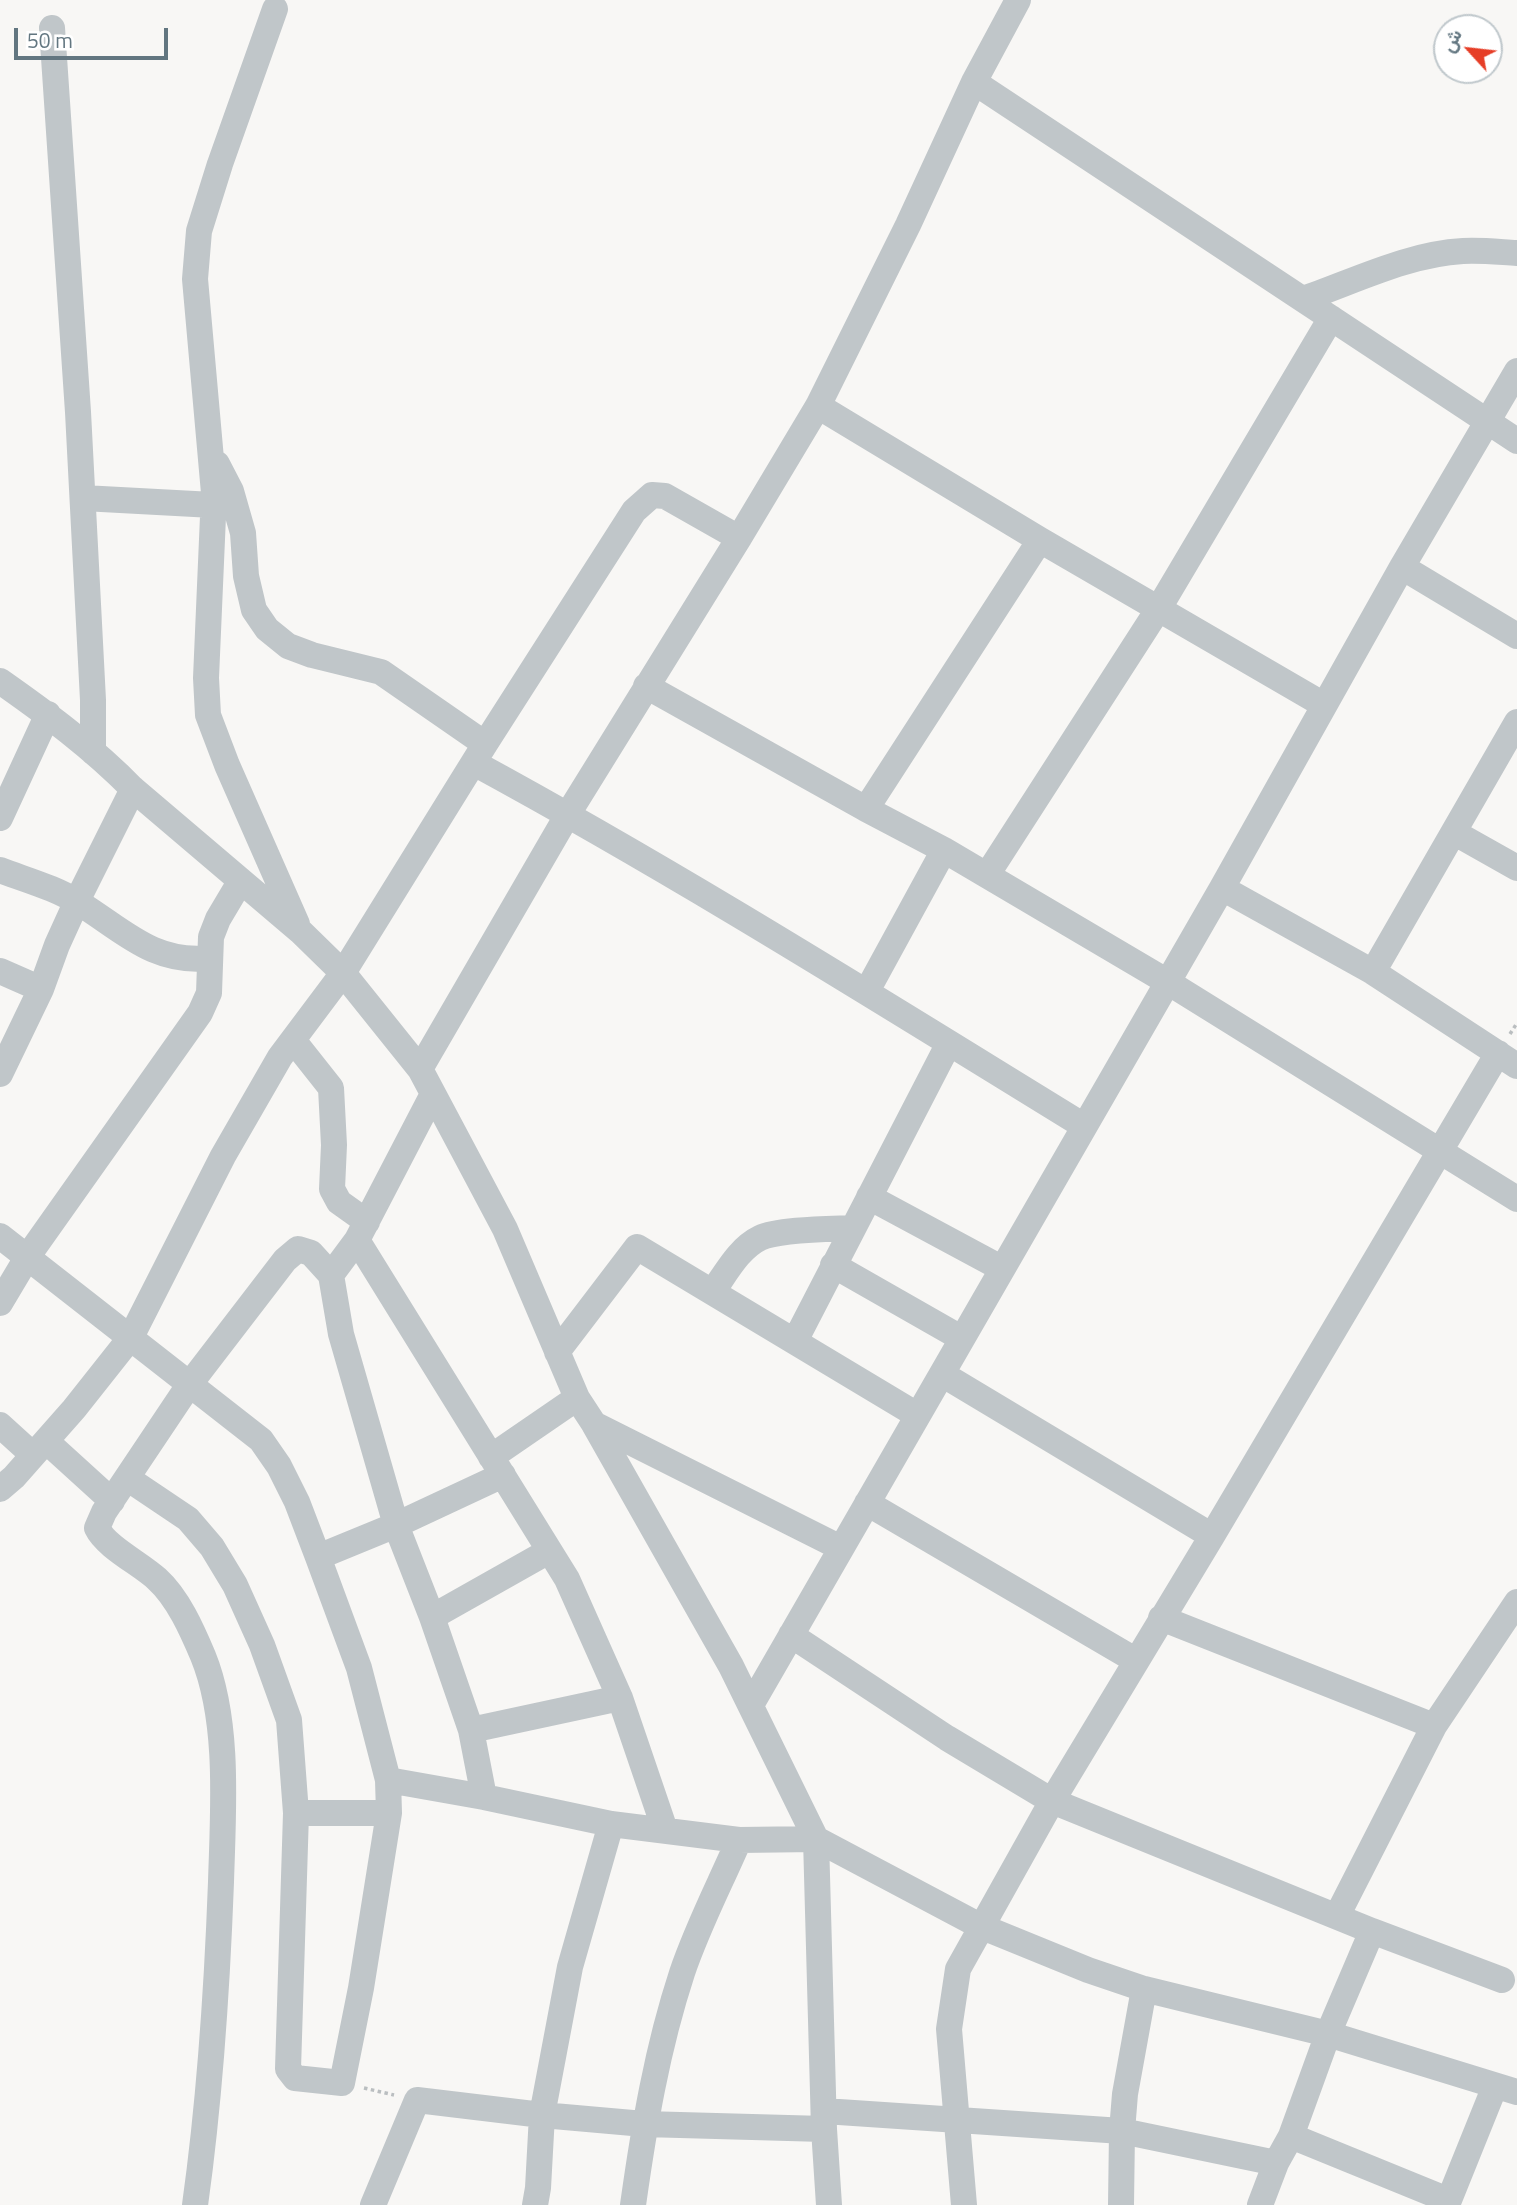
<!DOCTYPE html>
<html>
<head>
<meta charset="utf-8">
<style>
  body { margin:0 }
  #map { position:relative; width:1517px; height:2205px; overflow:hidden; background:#f8f7f5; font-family:"Titillium Web",Vazirmatn,sans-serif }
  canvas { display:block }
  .north { position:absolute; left:1433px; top:14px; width:70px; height:70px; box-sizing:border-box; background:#fff; border:2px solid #c0c8cc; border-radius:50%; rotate:297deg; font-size:19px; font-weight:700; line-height:28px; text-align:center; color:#627680 }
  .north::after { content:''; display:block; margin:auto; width:24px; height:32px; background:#e63e27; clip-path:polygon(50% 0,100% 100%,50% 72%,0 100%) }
  .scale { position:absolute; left:14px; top:28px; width:154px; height:32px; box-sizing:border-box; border:4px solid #627680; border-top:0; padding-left:9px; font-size:21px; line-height:24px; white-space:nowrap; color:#627680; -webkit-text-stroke:5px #fff; paint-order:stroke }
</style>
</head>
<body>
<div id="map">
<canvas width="1517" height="2205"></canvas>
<div class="north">ش</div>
<div class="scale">50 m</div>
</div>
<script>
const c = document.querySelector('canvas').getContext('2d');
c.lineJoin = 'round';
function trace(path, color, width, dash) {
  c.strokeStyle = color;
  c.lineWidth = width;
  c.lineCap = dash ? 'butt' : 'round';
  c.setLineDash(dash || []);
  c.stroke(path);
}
trace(new Path2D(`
  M1510 1034 1517 1023
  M364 2088 394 2095`), '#babec0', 3.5, [3.5, 3.5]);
trace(new Path2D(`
  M275 9 220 164 199 231 195 279 214 493 206 678 208 715 227 765 297 924
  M52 28 78 412 93 700V752
  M974 82 1517 441
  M1303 299C1355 281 1408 254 1463 251 1481 250 1499 252 1517 253
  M818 406 1040 540 1324 705
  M217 464 231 491 243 533 246 576 254 610 267 629 288 646 312 655 381 672 485 744
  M83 498 213 505
  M1402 567 1517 636
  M0 681C47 714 93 748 133 789L300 931 343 973 420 1069 505 1229 577 1398 594 1424 731 1666 816 1839 824 2129 829 2205
  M646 686 866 809 944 850 1166 981 1517 1199
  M474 763C682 876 882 1002 1084 1126
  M866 809 1040 540
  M0 818 48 714
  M1455 833 1517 868
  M0 870C26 880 56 888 79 903 123 930 153 964 209 958
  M987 875 1159 608 1331 318
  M1222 888 1373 972 1517 1066
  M0 971 41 989
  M1373 972 1517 722
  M867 991 944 850
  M293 1040 331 1088 334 1145 332 1189 339 1202 367 1222
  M420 1069 568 814 739 538 818 406 908 225 974 82 1018 0
  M0 1074 41 989 57 945 77 901 133 789
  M869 1197 1001 1268
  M0 1236 261 1440 279 1466 297 1502 318 1557 359 1668 388 1780 389 1813 361 1988 342 2083 295 2078 288 2069 296 1813 289 1720 262 1645 235 1585 212 1547 188 1519 127 1478
  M357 1240 567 1579 620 1698 665 1830
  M833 1265 961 1338
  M331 1275 357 1240 433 1094
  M713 1291C726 1273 739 1248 760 1238 778 1229 832 1229 853 1228
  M0 1303 28 1256 200 1013 209 993 211 937 218 919 240 882
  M795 1341 949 1043
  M557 1352 637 1247 917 1415
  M942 1374 1212 1536
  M594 1424 841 1548
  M0 1425 33 1455
  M46 1441 112 1501
  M491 1457 577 1398
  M0 1489 14 1477 74 1409 131 1337 223 1156 280 1057 343 973 485 744 634 511 652 495 665 496 739 538
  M867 1503 1135 1660
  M318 1557 396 1525 503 1475
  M432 1617 549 1551
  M1161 1618 1434 1726
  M791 1635 947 1738 1052 1801 1372 1931 1502 1980
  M751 1705 1222 888 1402 567 1517 371
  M471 1730 620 1698
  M388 1780 484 1797 611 1824 739 1840 816 1839 980 1926 1088 1970 1144 1989 1328 2034 1517 2092
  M296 1813H389
  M1337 1916 1434 1726 1517 1602
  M824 2111 1122 2131 1276 2163
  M1291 2136 1448 2200
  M195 2205C210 2098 217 1990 221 1882 223 1812 230 1722 203 1656 192 1630 178 1598 157 1579 141 1564 106 1547 97 1528L104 1512 189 1385 285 1260 298 1249 311 1253 331 1275 341 1334 396 1525 432 1617 471 1730 484 1797
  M373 2205 417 2100 542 2115 644 2124 824 2129
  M535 2205 538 2188 542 2115 570 1967 611 1824
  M633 2205C644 2127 657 2049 682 1973 697 1928 720 1884 739 1840
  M964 2205 949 2029 958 1969 1052 1801 1212 1536 1498 1053
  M1121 2205 1122 2131 1125 2094 1144 1989
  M1260 2205 1276 2163 1291 2136 1328 2034 1372 1931
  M1447 2205 1495 2086`), '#c0c6c9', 26);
</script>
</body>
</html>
